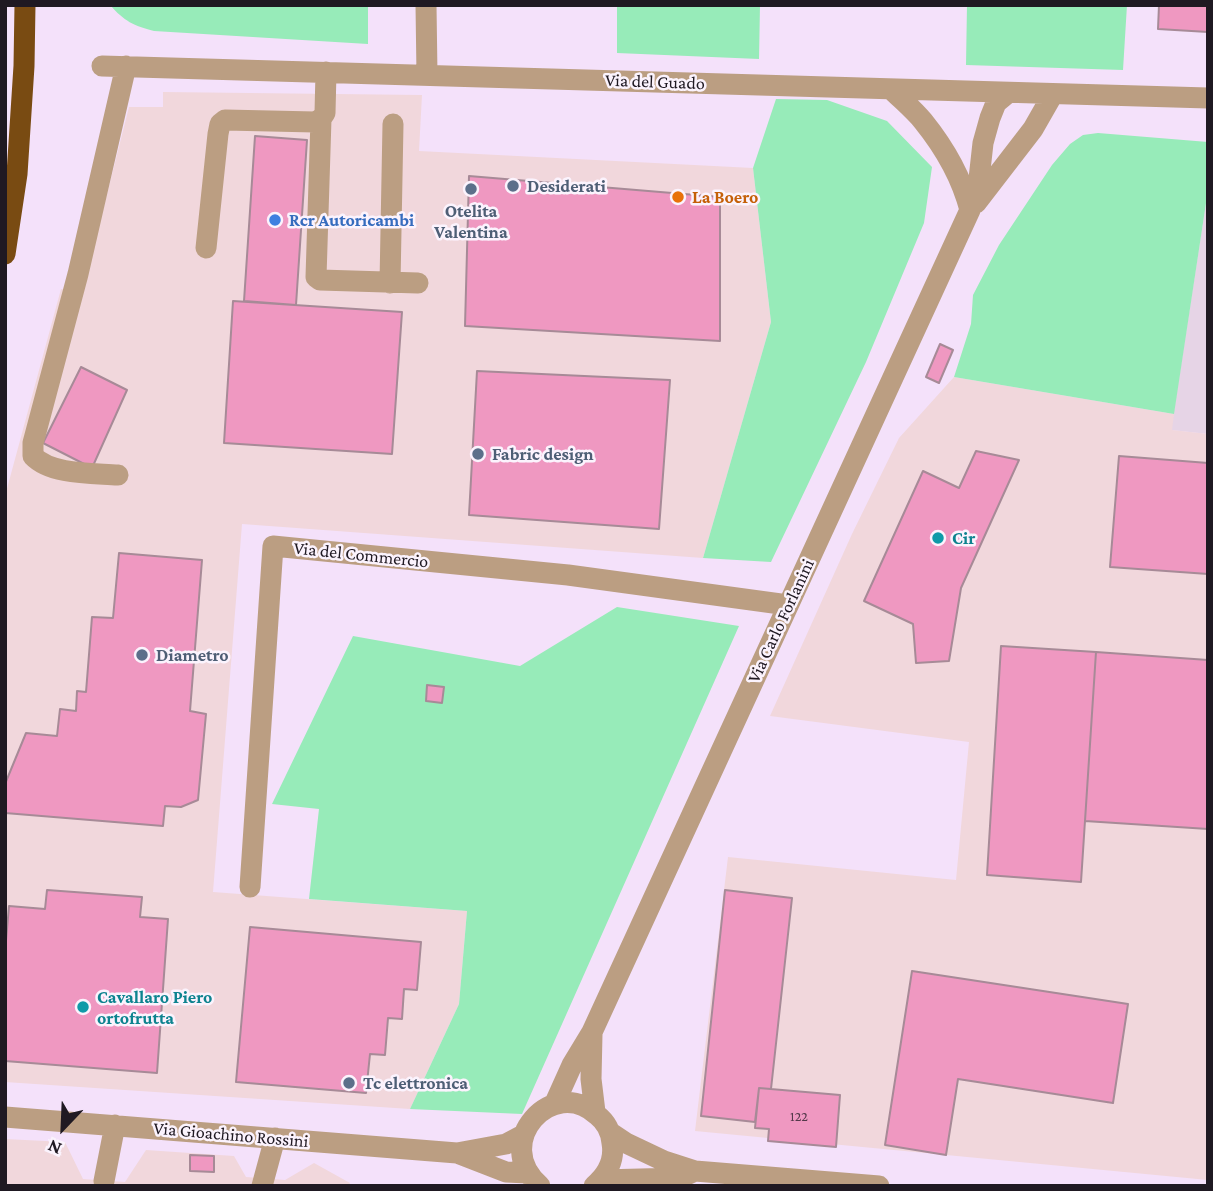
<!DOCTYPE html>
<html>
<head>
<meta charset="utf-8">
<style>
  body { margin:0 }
  #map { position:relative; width:1213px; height:1191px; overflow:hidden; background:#f4e1fa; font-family:"Crimson Pro",serif }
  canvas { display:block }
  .frame { position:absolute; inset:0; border:7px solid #1f1922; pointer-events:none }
  .north { position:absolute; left:28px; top:1093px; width:70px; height:70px; -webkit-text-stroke:5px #fbf3fd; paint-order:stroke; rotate:203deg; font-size:19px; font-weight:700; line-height:28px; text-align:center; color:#1f1922 }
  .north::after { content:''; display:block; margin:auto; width:24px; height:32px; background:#1f1922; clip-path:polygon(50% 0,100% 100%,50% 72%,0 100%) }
</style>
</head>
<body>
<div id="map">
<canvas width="1213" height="1191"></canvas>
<div class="frame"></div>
<div class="north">N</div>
</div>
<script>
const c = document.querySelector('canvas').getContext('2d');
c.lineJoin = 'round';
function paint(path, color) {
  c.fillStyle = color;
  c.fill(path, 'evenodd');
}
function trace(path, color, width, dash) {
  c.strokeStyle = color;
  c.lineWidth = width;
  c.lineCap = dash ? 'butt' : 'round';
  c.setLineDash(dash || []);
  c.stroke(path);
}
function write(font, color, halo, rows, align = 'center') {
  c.font = font + ' "Crimson Pro",serif';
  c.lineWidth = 5;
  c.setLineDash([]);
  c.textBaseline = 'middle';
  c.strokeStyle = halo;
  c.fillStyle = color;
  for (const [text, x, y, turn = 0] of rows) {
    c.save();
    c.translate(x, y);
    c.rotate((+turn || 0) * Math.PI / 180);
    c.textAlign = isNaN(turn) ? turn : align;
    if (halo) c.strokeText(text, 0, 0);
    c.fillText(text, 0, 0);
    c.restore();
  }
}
paint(new Path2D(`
  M1208 190V434L1171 430Z`), '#e6d4e6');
paint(new Path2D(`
  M163 92 422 95 419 151 753 168 771 322 703 558 242 524 213 892 467 911 459 1004 410 1109 5 1082V496L61 289 82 293 129 107H163Z
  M954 377 1174 414 1172 430 1208 434V1180L695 1131 728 857 956 880 969 742 770 716 852 534 899 438Z
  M5 1139 65 1142 83 1179 125 1182 146 1150 234 1156 246 1177 285 1180 314 1163 350 1183 348 1186H5Z`), '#f1d7dc');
paint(new Path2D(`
  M110 5H368V44L154 31C134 26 124 21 110 5Z
  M617 5H760L759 59 617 53Z
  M967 5H1127L1123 70 966 65Z
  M776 99 827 100 887 121 932 167 924 223 866 362 771 562 703 558 771 322 753 168Z
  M1098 133 1208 142V190L1174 414 954 377 971 324 973 295 999 245 1052 165 1070 144 1083 135Z
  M617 607 739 626 522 1114 410 1109 459 1004 467 911 309 899 319 809 272 804 353 636 520 666Z`), '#97ebb9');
const building = new Path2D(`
  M1159 5H1208V32L1158 29Z
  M255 136 307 140 296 305 244 301Z
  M469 176 720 197V341L465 326Z
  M233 301 402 312 392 454 224 443Z
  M940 344 953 350 939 383 926 377Z
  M81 367 127 390 92 468 43 443Z
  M477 371 670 380 659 529 469 515Z
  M976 451 1019 460 961 588 949 661 916 663 913 624 864 601 923 471 959 488Z
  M1119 456 1208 463V574L1110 567Z
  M119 553 202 560 190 711 206 714 198 800 181 807 165 806 163 826 5 813V784L26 733 57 736 60 709 76 711 77 691 86 692 92 617 113 618Z
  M1001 646 1096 652 1081 882 987 875Z
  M1096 652 1208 660V829L1085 821Z
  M427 685 444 687 442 703 426 701Z
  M47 890 142 897 140 917 168 919 157 1073 5 1061V952L9 906 45 909Z
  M725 890 792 898 771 1089 759 1088 755 1122 701 1116Z
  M250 927 421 942 417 990 404 989 402 1019 388 1018 385 1055 370 1054 366 1093 236 1082Z
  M912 971 1128 1004 1113 1103 958 1079 946 1155 885 1145Z
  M759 1088 840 1095 836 1147 768 1141 769 1129 755 1128Z
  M190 1155 214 1156V1172L190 1171Z`);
paint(building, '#ef98c1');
trace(building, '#a78a97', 2);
trace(new Path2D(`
  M426 5 427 75
  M102 66 1208 98
  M892 90C902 100 914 110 923 121 944 147 962 179 970 210
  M321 119 316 277 320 280 418 283
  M976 203 1033 129 1053 94
  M206 248 218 134 220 124 225 120 315 122 321 119 325 113 326 72
  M390 283 393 124
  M118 475C93 473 51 475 33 456V443L78 274 126 66
  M250 887 273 546 568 575 788 605
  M592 1034 591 1079 595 1112
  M554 1105 572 1065 592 1032 970 210 979 179 983 143 990 118 996 103 1008 93
  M5 1117 457 1153 506 1144 523 1135
  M611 1133 626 1143 664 1161 695 1171 879 1186
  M457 1153 506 1172 528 1173
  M601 1180 680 1178 695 1171
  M104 1181 115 1125
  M262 1186 275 1138
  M540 1186C490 1143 553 1074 597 1115 606 1122 611 1132 612 1143 615 1160 607 1175 594 1186`), '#bb9e82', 21);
trace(new Path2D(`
  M5 254 17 174 24 66 25 5`), '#794b12', 21);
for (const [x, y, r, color] of [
  [513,186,7,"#5c6f8a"],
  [471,189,7,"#5c6f8a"],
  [678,197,7,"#e8710a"],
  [275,220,7,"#3f7fe0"],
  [478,454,7,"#5c6f8a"],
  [938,538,7,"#0f9aa8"],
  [142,655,7,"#5c6f8a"],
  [83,1007,7,"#0f9aa8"],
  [349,1083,7,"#5c6f8a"]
]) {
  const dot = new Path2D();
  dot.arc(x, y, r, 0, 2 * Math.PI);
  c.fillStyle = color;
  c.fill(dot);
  trace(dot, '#fbf3fd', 2.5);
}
write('14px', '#53394a', null, [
  ["122",799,1117]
]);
write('18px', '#1f1922', '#fbf3fd', [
  ["Via del Guado",655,82,2],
  ["Via del Commercio",361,555,6],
  ["Via Carlo Forlanini",781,621,-65],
  ["Via Gioachino Rossini",231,1135,5]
]);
write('bold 18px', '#4e5e75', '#fbf3fd', [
  ["Desiderati",527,186],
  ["Otelita",471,211,"center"],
  ["Valentina",471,232,"center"],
  ["Fabric design",492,454],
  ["Diametro",156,655],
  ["Tc elettronica",363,1083]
], 'left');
write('bold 18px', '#c56008', '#fbf3fd', [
  ["La Boero",692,197]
], 'left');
write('bold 18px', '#366cbe', '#fbf3fd', [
  ["Rcr Autoricambi",289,220]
], 'left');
write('bold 18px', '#0d838f', '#fbf3fd', [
  ["Cir",952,538],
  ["Cavallaro Piero",97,997],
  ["ortofrutta",97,1018]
], 'left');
</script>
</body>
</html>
